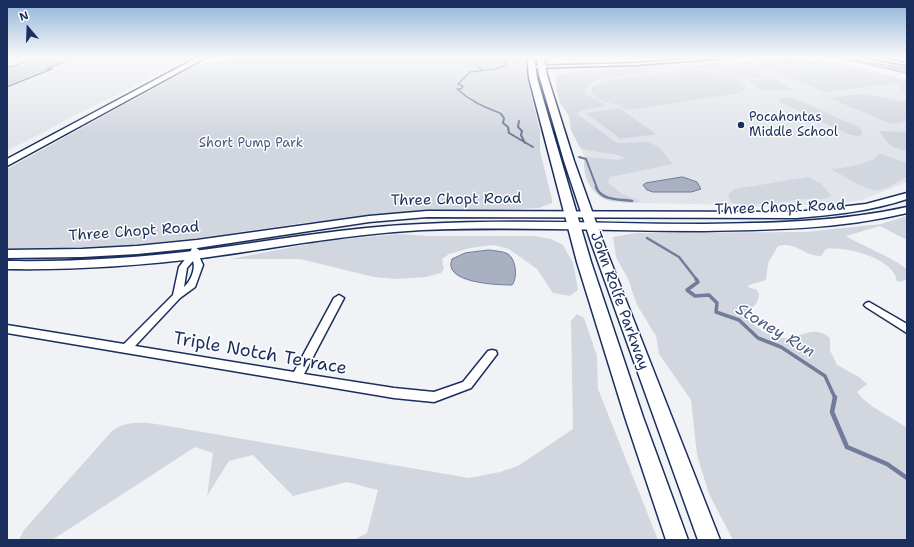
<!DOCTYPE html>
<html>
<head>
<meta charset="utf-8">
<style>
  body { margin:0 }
  #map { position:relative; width:914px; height:547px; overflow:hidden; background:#f1f2f5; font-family:"Shantell Sans",sans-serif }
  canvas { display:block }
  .frame { position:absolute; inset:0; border:8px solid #1b2f5e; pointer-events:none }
  .north { position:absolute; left:8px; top:8px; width:40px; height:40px; -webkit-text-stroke:3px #fff; paint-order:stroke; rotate:341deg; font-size:11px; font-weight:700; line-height:16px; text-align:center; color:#1b2f5e }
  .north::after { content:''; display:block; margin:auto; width:14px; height:18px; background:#1b2f5e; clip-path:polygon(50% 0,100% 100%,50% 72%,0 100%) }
</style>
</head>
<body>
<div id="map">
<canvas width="914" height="547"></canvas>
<div class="frame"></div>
<div class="north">N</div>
</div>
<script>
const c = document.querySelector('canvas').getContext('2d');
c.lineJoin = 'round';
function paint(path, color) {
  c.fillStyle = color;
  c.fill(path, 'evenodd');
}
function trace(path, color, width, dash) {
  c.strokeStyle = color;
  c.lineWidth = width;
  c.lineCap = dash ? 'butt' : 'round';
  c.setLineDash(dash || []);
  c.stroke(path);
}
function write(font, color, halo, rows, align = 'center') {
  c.font = font + ' "Shantell Sans",sans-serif';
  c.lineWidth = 3;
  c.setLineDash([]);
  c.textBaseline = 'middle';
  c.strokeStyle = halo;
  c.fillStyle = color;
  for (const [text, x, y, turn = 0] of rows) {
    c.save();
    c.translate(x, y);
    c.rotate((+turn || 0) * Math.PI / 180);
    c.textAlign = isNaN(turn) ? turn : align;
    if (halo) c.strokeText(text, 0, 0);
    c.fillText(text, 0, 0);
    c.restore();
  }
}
paint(new Path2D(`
  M188 57 129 89 67 119 46 131 7 151V58Z
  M775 59 821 60 835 62 907 79V182L862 200 840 203 788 206 751 207 699 204 623 203 601 195 576 137 568 79 570 72 625 67Z`), '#e1e4ea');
paint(new Path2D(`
  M244 57H524L527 78 540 131V151L552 199V203L539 208 427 214 326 224 310 222 199 238 141 244 82 253 7 254V169L199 64 212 63Z
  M789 60 828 63 823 61H825L907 81V94L898 88 900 83 824 92 756 63Z
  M752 62H754L751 65 758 70 752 72 773 77H745L710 69 692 68 691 66Z
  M640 67 646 68 650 72C637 75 595 77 588 85 585 88 586 91 586 94 592 99 602 100 606 106L581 111 577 114 617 143 646 142 658 146 673 164 610 177 608 183 622 194 641 201 637 202C617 202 603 205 590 186 584 176 584 168 584 157L619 160 626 158C612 152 595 153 580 148L571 130 569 116 560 103 556 88V75Z
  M692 70C705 70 742 72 746 88L744 91 735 94 627 110 621 107 623 106C612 103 597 102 591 91L593 86 608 80Z
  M776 79 793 90 762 91 748 80Z
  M861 94 907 102V121L892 124 829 98Z
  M788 97 798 100 858 127 861 129 862 135 857 136 848 134 782 103 777 99Z
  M619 108 656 134 621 139 586 113Z
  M880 131 907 132V151C890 147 888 145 880 131Z
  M879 154 885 155 895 159 907 162V177C881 191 879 196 850 180 844 176 837 173 831 169 844 168 871 165 879 154Z
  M808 177 822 184 831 196C823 201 813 198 804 199 779 202 757 207 732 203L730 201 728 195 735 189Z
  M907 216V240L880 226 846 236C866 248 888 255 907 269V280L897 282C895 258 846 246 826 249L821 256C805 257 797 241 778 246L768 263 766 280 749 285 748 287 757 290 759 293C759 303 753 308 746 313V319C757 327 770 339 785 338 802 338 813 324 830 338V350L837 365 859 377 867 384 857 392C870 409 890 415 907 428V540H733L709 494 697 455 691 400 659 354 656 336 637 305 628 279 616 257 613 237 636 233 806 232 881 224Z
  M398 234 430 236H534L551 239 563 245 573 263 578 290 570 296 553 293 537 269 509 249 494 245 470 248 449 254 442 259 444 269 441 273 426 277 396 279 374 277 300 259H231L324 241Z
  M577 314 584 318 597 356 598 389 658 540H354L367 533 378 490 347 482 293 496 253 455 229 461 207 496 213 453 195 447 52 540H19L24 530 111 432C124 421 140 422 156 424L469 478 500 472 518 466 573 429 571 321Z`), '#d2d6df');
const water = new Path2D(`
  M844 59 907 68V73Z
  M683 177 697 182 701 189 691 192H653L647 190 643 185 646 183Z
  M489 250C495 251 503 251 508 254 516 259 518 278 512 285 497 285 442 283 452 259L465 253Z`);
paint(water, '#a8b0c2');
trace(water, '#707c9a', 1);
trace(new Path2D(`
  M467 57 482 70
  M502 115 500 113C484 107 470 101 457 89H461L463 86 458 84 470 72 496 69 506 65 504 63 508 61 507 59 512 57`), '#707c9a', 1.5);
trace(new Path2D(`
  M501 114 504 118 503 123 508 127 509 133 533 147
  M519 121 518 127 522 131 521 135 525 143
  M579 157 586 159 597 188`), '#707c9a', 2);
trace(new Path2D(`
  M596 187C601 201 620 199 632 201
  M647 238 679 257 697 280`), '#707c9a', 2.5);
trace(new Path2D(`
  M696 279 698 282 687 290 695 296 709 295 717 303 716 312 739 320 758 338 781 347 825 376 835 398`), '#707c9a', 3.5);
trace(new Path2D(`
  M835 397 832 412 847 447 887 464 907 478`), '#707c9a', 4.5);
const building = new Path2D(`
  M36 57 74 58 47 69H52L7 87V66L11 67Z`);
paint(building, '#bcc2d0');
trace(building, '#1b2f5e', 1);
const minor = new Path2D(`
  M711 57H739L636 65 531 68 529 67 531 66 636 63Z
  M862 57H875L907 63V65Z
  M195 247 199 250 198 254 203 265 195 287 180 298 135 346 294 372 334 298 339 295 344 298 304 374 394 388 434 392 463 382 488 351 492 350 496 351 497 354 471 388 434 402 394 398 7 333V325L124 344 173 295 179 267 190 253 192 248ZM193 261C196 269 190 282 184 287L187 268Z
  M869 302 907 324V333L866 307 864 305 866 303Z`);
const secondary = new Path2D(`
  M198 57H207L7 166V159Z
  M907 193V199C871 211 834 215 796 218L427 217 369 222 197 248 137 254 82 257 7 258V250L82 249 137 246 197 240 369 216 427 211 796 212 866 204Z
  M907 207V213C840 229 772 230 704 231 610 231 516 226 422 230 347 234 276 248 202 258 137 266 72 270 7 269V261C72 262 137 258 202 250 276 240 348 227 422 224 516 219 610 224 704 224 772 223 840 222 907 207Z`);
const primary = new Path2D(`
  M527 57H534L537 78 591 262 643 417 688 540H666L625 417 577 262 529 78Z
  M537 57H544L547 75 574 161 603 242 720 540H698L591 242 564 161 539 75Z`);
trace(minor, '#1b2f5e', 3);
trace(secondary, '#1b2f5e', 3);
trace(primary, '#1b2f5e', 3);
paint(minor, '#fff');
paint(secondary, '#fff');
paint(primary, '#fff');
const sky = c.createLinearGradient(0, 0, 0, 134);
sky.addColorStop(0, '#8eb2d9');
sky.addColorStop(0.43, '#f9f9fa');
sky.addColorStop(1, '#f9f9fa00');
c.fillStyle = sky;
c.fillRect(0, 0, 914, 134);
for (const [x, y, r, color] of [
  [741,125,4,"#1b2f5e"]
]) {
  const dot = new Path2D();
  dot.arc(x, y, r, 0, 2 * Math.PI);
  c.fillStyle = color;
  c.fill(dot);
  trace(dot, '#fff', 1.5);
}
write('13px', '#1b2f5e', '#fff', [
  ["Pocahontas",749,118],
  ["Middle School",749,133]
], 'left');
write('13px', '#49597e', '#fff', [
  ["Short Pump Park",251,144]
]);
write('15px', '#1b2f5e', '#fff', [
  ["Three Chopt Road",456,200,-1],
  ["Three Chopt Road",780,208,-2],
  ["Three Chopt Road",134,232,-4],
  ["John Rolfe Parkway",619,301,70]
]);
write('italic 16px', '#4c5c81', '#fff', [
  ["Stoney Run",775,331,31]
]);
write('18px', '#1b2f5e', '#fff', [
  ["Triple Notch Terrace",260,354,10]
]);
</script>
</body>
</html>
